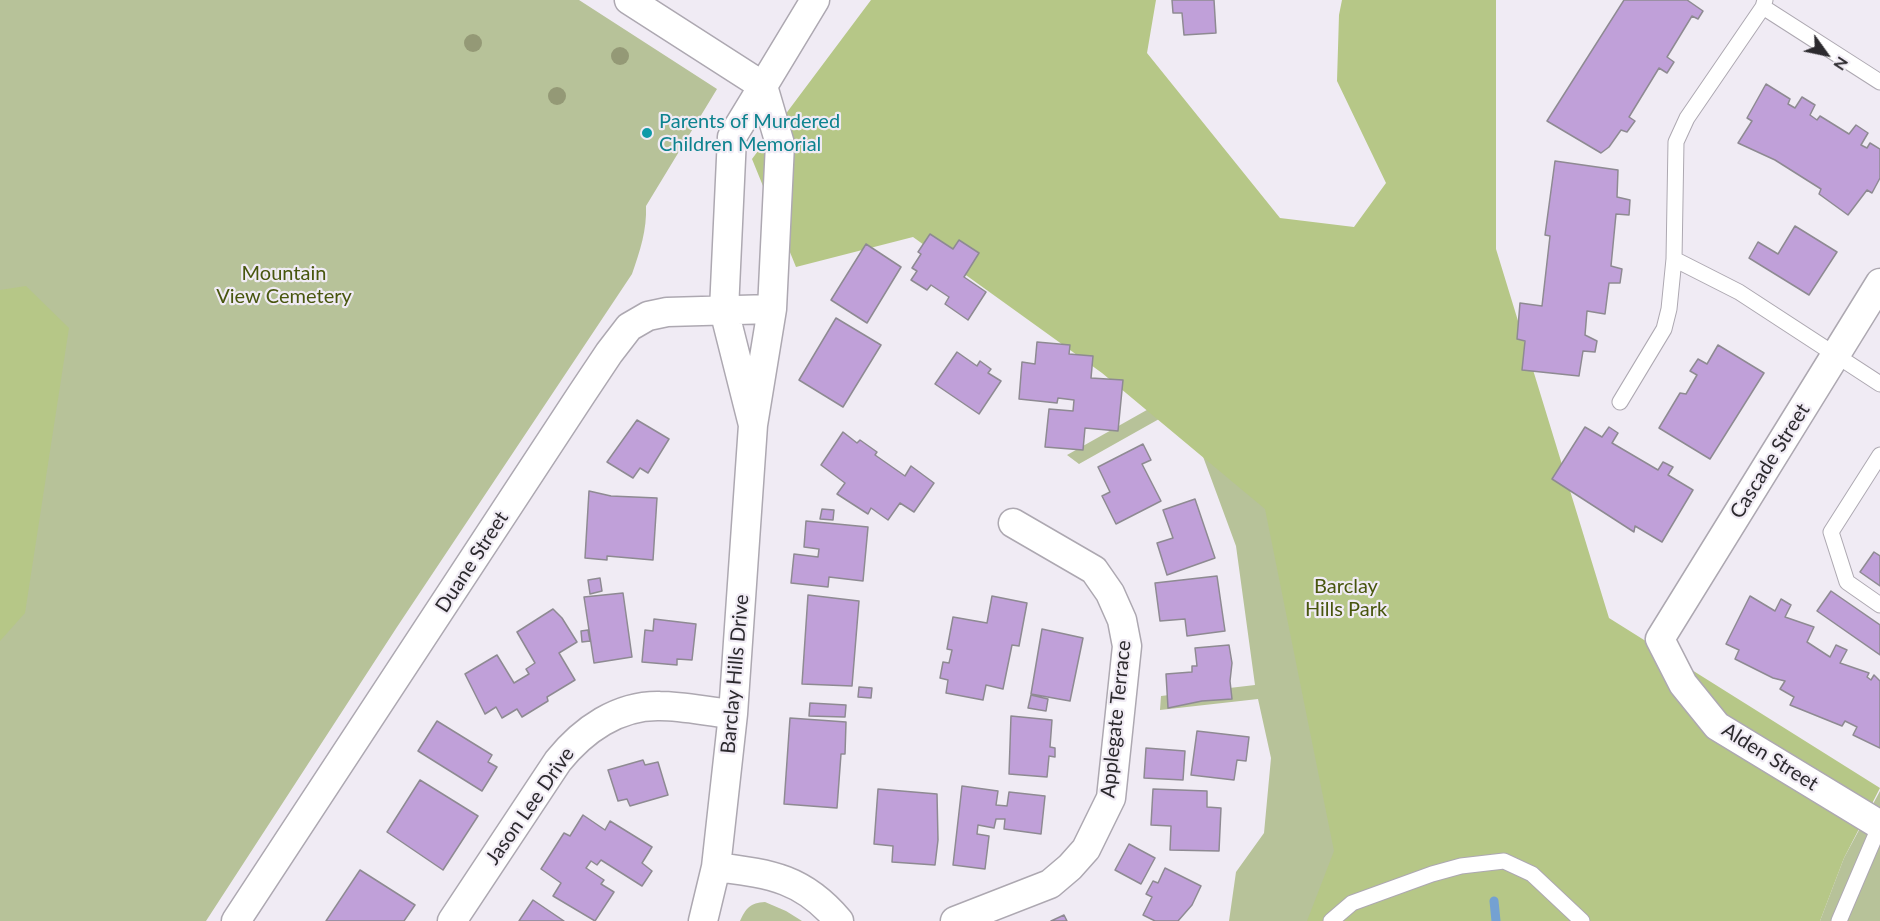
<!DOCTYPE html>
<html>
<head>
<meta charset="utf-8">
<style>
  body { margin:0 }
  #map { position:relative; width:1880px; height:921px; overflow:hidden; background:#f0ebf4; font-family:Lato,sans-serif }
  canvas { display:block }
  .north { position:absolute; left:1796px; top:24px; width:60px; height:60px; -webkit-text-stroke:4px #f0ebf4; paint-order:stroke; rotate:123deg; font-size:16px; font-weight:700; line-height:24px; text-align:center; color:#2c2a2e }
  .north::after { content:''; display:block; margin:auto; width:21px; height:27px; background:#2c2a2e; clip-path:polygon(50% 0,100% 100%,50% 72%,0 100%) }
</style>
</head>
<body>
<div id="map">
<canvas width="1880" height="921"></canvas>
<div class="north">N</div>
</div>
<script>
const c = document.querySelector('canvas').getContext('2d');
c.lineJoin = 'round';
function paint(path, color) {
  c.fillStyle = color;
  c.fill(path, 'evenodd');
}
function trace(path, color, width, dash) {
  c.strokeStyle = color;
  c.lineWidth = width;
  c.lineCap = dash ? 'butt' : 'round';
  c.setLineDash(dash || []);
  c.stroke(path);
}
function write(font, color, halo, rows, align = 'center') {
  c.font = font + ' Lato,sans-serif';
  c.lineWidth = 4.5;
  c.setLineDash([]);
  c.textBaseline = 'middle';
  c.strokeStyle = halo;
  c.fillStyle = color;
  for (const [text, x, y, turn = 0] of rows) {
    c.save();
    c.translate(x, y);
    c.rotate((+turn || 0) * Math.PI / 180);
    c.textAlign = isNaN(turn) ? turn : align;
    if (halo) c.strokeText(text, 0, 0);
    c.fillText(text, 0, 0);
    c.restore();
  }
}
paint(new Path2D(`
  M0 0H579L717 89 646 206C647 230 640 251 632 274L397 627 206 921H0Z
  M1200 380 1469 555 1326 921H1229L1236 872 1264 833 1271 758 1258 699 1160 710 1161 696 1255 685 1236 546 1184 405 1079 464 1067 455Z
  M1880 791V921H1820L1844 858Z
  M765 902 786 911 802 921H740C746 908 750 903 765 902Z`), '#b7c299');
paint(new Path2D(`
  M871 0H1156L1147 53 1280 218 1354 227 1386 183 1337 81 1339 15 1342 0H1496V249L1609 618 1880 788 1844 858 1820 921H1307L1334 851 1265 509 1102 373 913 237 796 267 752 159Z
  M26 286 69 328 25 613 0 641V290Z`), '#b6c787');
trace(new Path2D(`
  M1494 901 1496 921`), '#74a1d2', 9);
const building = new Path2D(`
  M1172 0H1214L1216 33 1184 35 1182 13H1173Z
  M1624 0H1687L1703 11 1698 19 1692 16 1667 57 1674 62 1667 73 1659 68 1629 117 1635 121 1627 132 1621 130 1609 147 1601 153 1547 121Z
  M1766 84 1790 99 1788 104 1795 108 1802 97 1815 105 1810 115 1817 120 1820 116 1849 134 1856 125 1868 133 1861 145 1867 148 1870 143 1880 149V178L1872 193 1867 190 1848 215 1819 194 1821 189 1775 160 1738 143 1752 121 1747 118Z
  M1555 161 1618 170 1617 197 1630 200 1629 215 1616 214 1611 266 1622 269 1620 283H1609L1605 314 1587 311 1585 335 1597 341 1595 352 1583 351 1579 376 1522 370 1525 341 1517 339 1520 303 1542 306 1550 236 1545 235Z
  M1795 226 1837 252 1809 295 1749 258 1758 242 1778 254Z
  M930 234 953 249 959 240 979 253 964 277 986 292 968 320 945 304 949 297 931 285 927 290 911 280 917 271 912 268 921 254 918 252Z
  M866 244 901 267 867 323 831 300Z
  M836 318 881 345 843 407 799 380Z
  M1037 342 1070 345 1069 354 1093 356 1091 378 1123 380 1118 431 1085 428 1083 450 1045 447 1049 409 1073 411 1074 400 1058 398 1057 403 1019 399 1022 362 1035 364Z
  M1718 345 1764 373 1710 459 1659 428 1680 393 1686 394 1697 375 1690 371 1698 359 1707 364Z
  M957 352 977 366 980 361 991 369 988 373 1001 381 979 414 935 384Z
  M637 420 669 439 648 473 640 468 633 478 607 462Z
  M1585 427 1602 437 1609 427 1618 433 1612 443 1658 470 1663 462 1673 467 1668 475 1693 490 1662 542 1635 526 1634 532 1552 479Z
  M843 432 857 443 860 440 877 452 875 455 905 476 911 466 934 483 914 512 900 503 888 520 871 508 868 514 837 494 845 483 821 465Z
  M1143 444 1151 460 1142 464 1161 501 1116 524 1102 496 1110 492 1098 467Z
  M589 491 611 496 657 498 653 560 607 556V560L585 558Z
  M1195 499 1215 558 1167 575 1157 543 1173 538 1163 510Z
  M822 509 834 510 833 520 820 519Z
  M806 521 868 527 863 581 829 577 828 587 791 583 794 554 818 557 819 549 804 547Z
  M1874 552 1880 556V586L1860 572Z
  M1217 576 1225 631 1187 636 1185 619 1160 621 1155 583Z
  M600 578 602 591 590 594 588 580Z
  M1831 591 1880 625V655L1817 611Z
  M623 593 632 657 594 663 584 597Z
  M808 595 859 601 852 686 802 684Z
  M992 596 1027 603 1019 646 1012 645 1003 689 986 685 983 700 946 693 948 680 940 678 943 662 949 663 952 650 947 649 953 617 987 623Z
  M1750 596 1775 611 1781 599 1791 605 1785 617 1814 627 1807 642 1830 657 1836 645 1847 650 1840 663 1869 673 1867 677 1871 680 1874 675 1880 681V748L1853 735 1857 727 1845 721 1842 726 1790 705 1794 697 1780 689 1785 681 1773 678 1735 659 1739 650 1726 644Z
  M553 609 562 618 577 642 559 653 575 680 547 697 548 701 522 717 517 709 502 718 496 707 485 714 465 674 497 655 514 683 529 674 526 669 535 663 517 632Z
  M654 619 696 624 692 660 677 659V665L642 662 645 630 653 631Z
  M1042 629 1083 638 1070 701 1031 694Z
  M588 630 590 641 582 642 581 631Z
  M1229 645 1232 663 1230 681 1232 699 1202 701 1168 708 1166 674 1192 672V666H1197L1195 648Z
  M859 687 872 688 871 698 858 697Z
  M1031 695 1048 699 1046 711 1028 708Z
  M810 703 846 705 845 717 809 716Z
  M1011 716 1052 720 1050 747 1055 748V757L1049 756 1047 777 1009 774Z
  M790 718 846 722 845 754H841L837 808 784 804Z
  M437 721 492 755 488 762 497 767 482 791 418 751Z
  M1197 731 1249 737 1246 761 1237 760 1234 780 1191 775Z
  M1146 748 1185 751 1183 780 1144 778Z
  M643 760 645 765 658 762 668 795 630 806 627 799 618 801 608 770Z
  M420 780 478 816 443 870 387 832Z
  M962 786 998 791 996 805 1007 806 1009 792 1045 796 1041 834 1004 829 1005 819H996L994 828 978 825 977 834 989 836 985 869 953 865Z
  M878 789 937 794 938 840 935 865 892 862 893 846 874 844Z
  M1153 789 1207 791V807L1221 808 1219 851 1170 850 1171 826 1151 825Z
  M583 815 605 830 610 821 652 847 642 863 652 871 642 886 601 860 597 865 591 861 586 868 604 880 601 884 614 892 595 921 553 896 561 883 541 869 564 833 570 836Z
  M1129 844 1155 858 1141 884 1115 870Z
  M1165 868 1201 886 1192 905 1178 921H1155L1143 915 1152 897 1146 894 1153 881 1158 883Z
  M360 870 415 905 404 921H326Z
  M533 900 564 921H519Z
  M1064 915 1067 921H1051Z`);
paint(building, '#c0a0d9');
trace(building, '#8e8a92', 1.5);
const service = new Path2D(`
  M1765 0 1763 7 1880 82
  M1763 7 1687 118 1676 142 1674 259 1739 292 1880 384
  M1620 402 1664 329 1669 309 1674 259
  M1880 455 1831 532 1847 582 1880 605
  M1331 921 1352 903 1432 874 1461 866 1504 861 1532 874 1582 921
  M1839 921 1880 825`);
const minor = new Path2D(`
  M629 0 763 86 815 0
  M763 86 780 144 772 309 753 425 724 310 732 137Z
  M1880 283 1660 639 1683 684 1717 726 1880 825
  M716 867C769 874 802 877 839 921
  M236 921 581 395 609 353 629 327 648 316 667 312 772 309
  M452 921 558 761C583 730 618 705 660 706 684 706 709 712 733 714
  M703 921 716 867 733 714 753 425
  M955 921 1050 884 1070 867 1086 849 1111 798 1127 646 1122 620 1110 593 1094 570 1013 523`);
trace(service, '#ada8b1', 17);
trace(minor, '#ada8b1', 31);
trace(service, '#fff', 15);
trace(minor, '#fff', 28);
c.fillStyle = '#949976';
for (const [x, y] of [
  [473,43],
  [620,56],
  [557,96]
]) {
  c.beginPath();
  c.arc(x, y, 9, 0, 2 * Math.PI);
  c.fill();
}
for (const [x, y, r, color] of [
  [647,133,6,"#0f9aa8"]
]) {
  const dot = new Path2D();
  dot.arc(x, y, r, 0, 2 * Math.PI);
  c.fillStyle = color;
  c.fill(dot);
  trace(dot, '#f0ebf4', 2);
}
write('20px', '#0d838f', '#f0ebf4', [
  ["Parents of Murdered",659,122],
  ["Children Memorial",659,145]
], 'left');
write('20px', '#48560e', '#f0ebf4', [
  ["Mountain",284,274],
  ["View Cemetery",284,297],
  ["Barclay",1346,587],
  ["Hills Park",1346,610]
]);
write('20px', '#2c2a2e', '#f0ebf4', [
  ["Cascade Street",1770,461,-58],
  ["Duane Street",472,562,-57],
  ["Barclay Hills Drive",735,674,-85],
  ["Applegate Terrace",1116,719,-84],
  ["Alden Street",1770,757,32],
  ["Jason Lee Drive",530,806,-55]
]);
</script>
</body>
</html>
